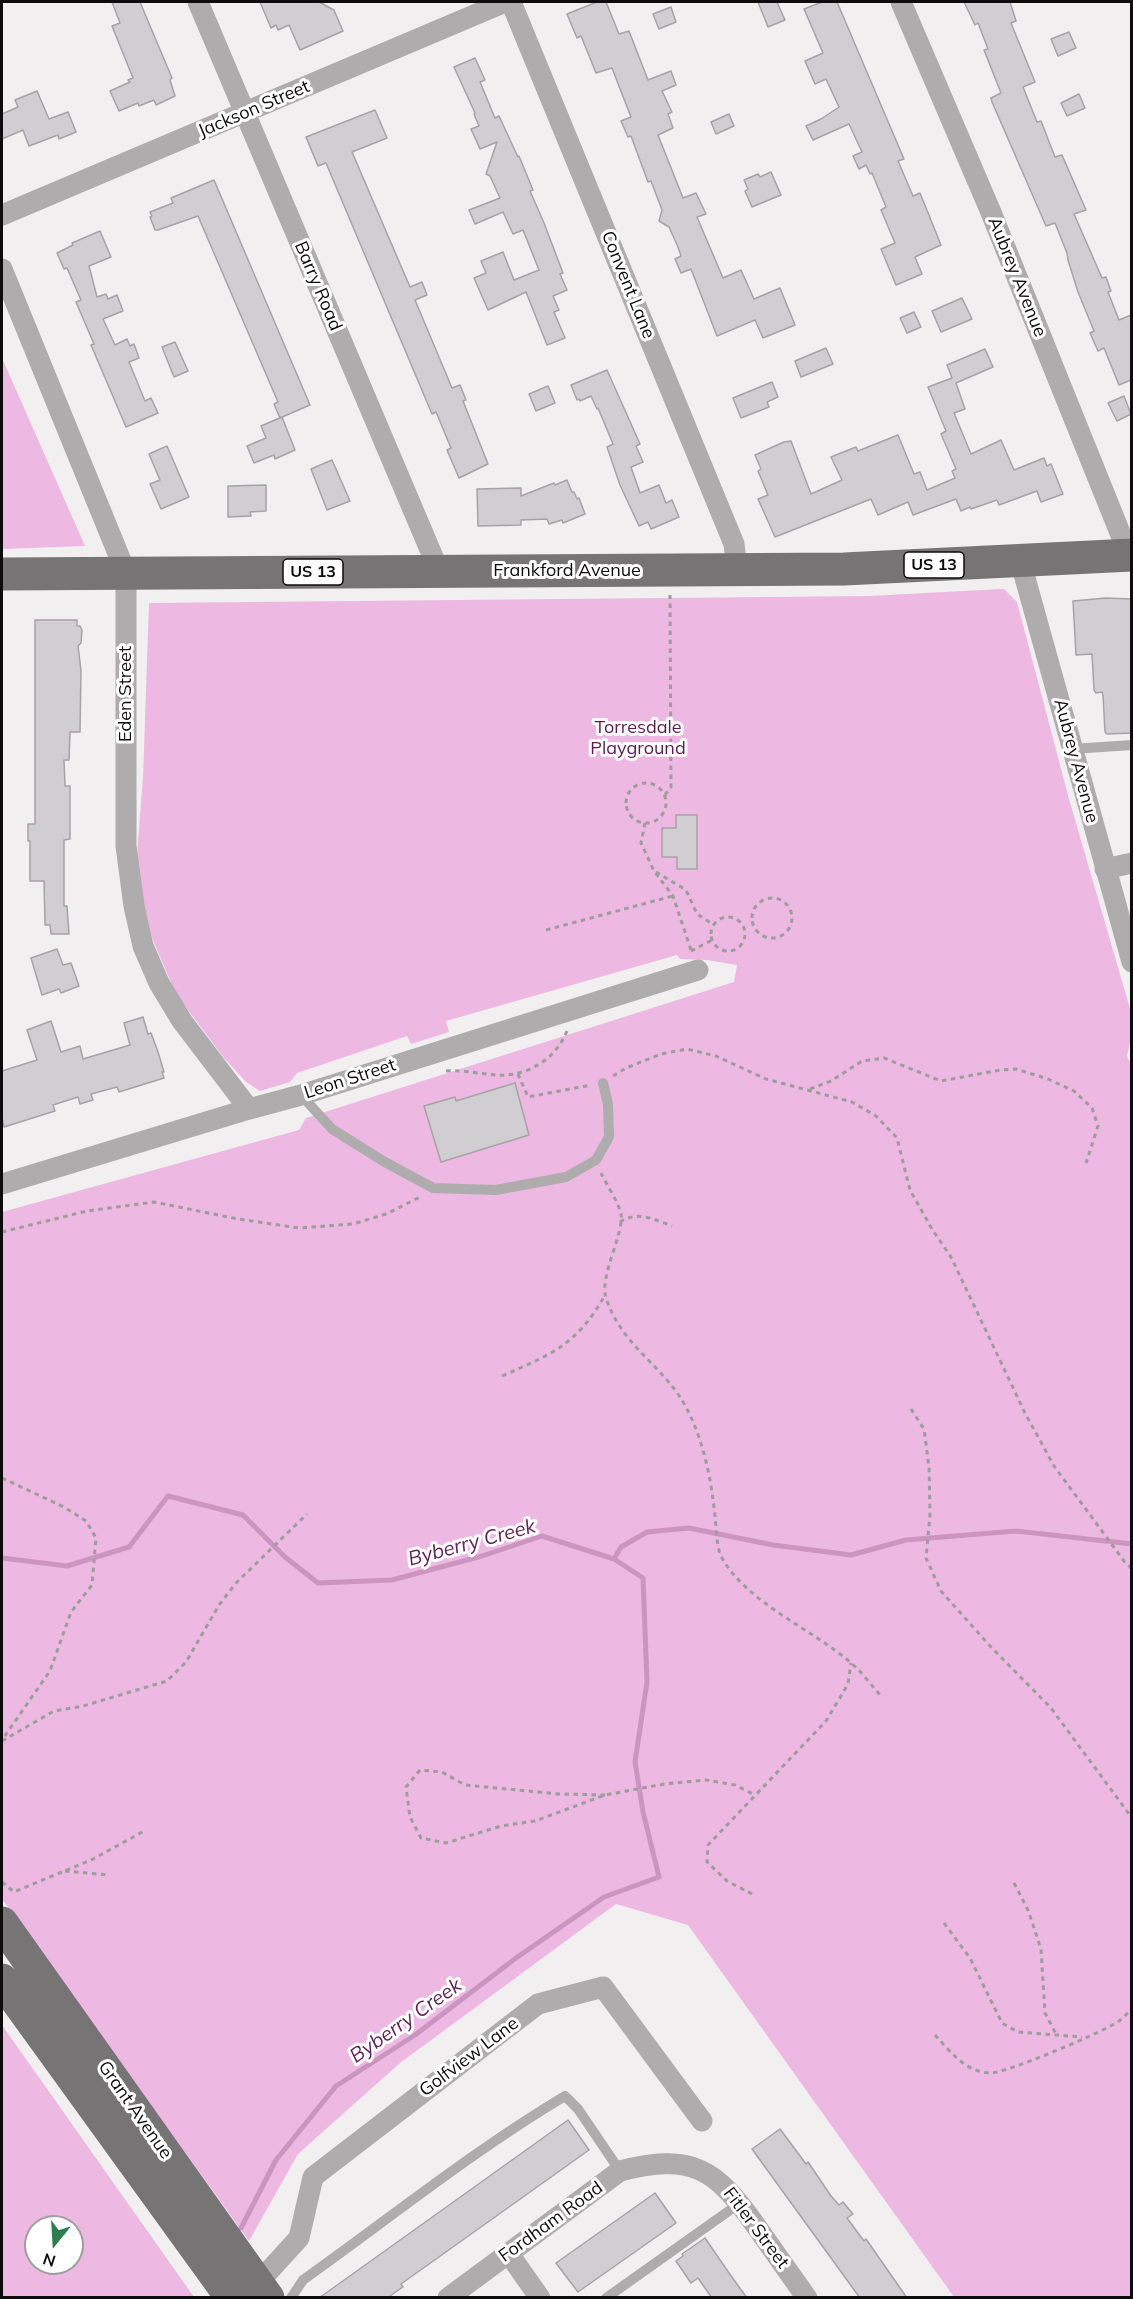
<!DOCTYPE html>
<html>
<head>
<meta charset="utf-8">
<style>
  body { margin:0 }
  #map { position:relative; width:1133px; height:2299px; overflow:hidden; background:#f2eff1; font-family:Mulish,sans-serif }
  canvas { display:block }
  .frame { position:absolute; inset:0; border:3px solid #0d0c0d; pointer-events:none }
  .north { position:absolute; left:24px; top:2215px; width:60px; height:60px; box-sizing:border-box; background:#fff; border:2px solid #9e9e9e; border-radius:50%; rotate:198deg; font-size:16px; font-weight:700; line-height:24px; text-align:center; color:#0d0c0d }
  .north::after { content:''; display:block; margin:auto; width:21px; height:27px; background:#2d7d4d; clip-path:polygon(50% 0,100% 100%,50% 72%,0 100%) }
</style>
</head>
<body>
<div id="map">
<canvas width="1133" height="2299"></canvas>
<div class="frame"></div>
<div class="north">N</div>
</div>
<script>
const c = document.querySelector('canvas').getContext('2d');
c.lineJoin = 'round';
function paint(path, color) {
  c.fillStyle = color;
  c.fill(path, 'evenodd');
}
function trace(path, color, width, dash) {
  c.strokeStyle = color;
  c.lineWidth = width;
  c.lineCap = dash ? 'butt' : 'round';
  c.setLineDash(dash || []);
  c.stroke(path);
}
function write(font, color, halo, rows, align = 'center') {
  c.font = font + ' Mulish,sans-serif';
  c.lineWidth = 6;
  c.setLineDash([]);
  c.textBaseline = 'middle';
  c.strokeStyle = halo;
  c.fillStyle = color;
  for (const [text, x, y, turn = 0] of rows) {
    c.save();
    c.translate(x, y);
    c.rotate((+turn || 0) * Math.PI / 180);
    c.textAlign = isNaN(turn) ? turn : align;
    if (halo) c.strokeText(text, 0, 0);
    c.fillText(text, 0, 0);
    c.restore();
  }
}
paint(new Path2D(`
  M2 358 85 546 2 549Z
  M1001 589H1004L1017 602 1069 799 1131 1012V1038L1127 1056 1132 1066 1131 2297H954L688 1925 616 1904 400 2063 298 2154 249 2241 2 1899V1212L299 1130 306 1118 734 982 737 965 707 960 680 959 677 955 446 1021 449 1032 411 1044 407 1036 297 1073 290 1082 260 1091 246 1082 224 1058 176 994 152 938 141 892 137 854 143 778 149 603 870 596Z
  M2 2025 194 2297H2ZM36 2227H72V2263H36Z`), '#edb8e2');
trace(new Path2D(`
  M2 1558 67 1566 129 1547 168 1496 243 1515 285 1557 318 1583 392 1580 482 1556 542 1536 614 1559 643 1578 647 1682 635 1762 643 1812 659 1877 604 1897 516 1958 415 2035 336 2086 276 2160 241 2228
  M614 1559 621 1547 647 1532 689 1528 773 1545 851 1555 906 1540 1016 1531 1132 1544`), '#cc95c0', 5);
const building = new Path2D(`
  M112 2H140L172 78 170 80 175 96 156 105 154 100 139 106 138 103 119 111 110 91 130 82 128 80 133 78 112 26 120 23Z
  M260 2H319L334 10 343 31 300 50 289 25 278 30 276 25 271 28Z
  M597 2H606L619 34 629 31 648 80 671 71 676 85 662 91 672 112 668 114 673 128 658 135 683 198 696 193 706 214 697 217 723 278 741 270 754 299 780 288 795 325 763 338 755 320 717 336 691 269 681 273 675 259 681 256 678 247 669 227 659 221 662 210 651 181 648 182 631 136 628 137 621 121 631 117 612 68 596 73 581 36 577 38 567 14Z
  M758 2H777L785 20 768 27Z
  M822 2H837L904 159 898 161 913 196 920 193 941 245 915 257 922 274 896 285 881 249 895 243 881 210 886 207 872 173 870 174 866 165 859 169 853 156 862 152 849 124 813 140 806 126 821 119 839 107 826 79 815 84 805 61 823 53 804 9Z
  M964 2H1010L1016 21 1011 23 1035 82 1023 87 1037 122 1041 121 1055 157 1062 155 1086 210 1074 214 1102 278 1106 277 1111 291 1108 292 1119 320 1131 315V380L1119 385 1104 348 1098 351 1090 333 1094 331 1078 292 1068 260 1067 253 1055 223 1046 226 992 102 991 98 1001 93 984 50 988 49 978 23 975 25Z
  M671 7 676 22 659 29 653 14Z
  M1069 32 1076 48 1058 56 1051 39Z
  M475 58 485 80 480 82 495 118 499 116 518 157 519 156 533 190 530 191 544 223 563 273 560 274 567 290 553 296 559 310 554 312 565 338 547 345 526 292 488 310 474 278 486 273 481 261 503 252 514 280 539 270 523 230 513 234 503 212 475 224 469 210 500 198 490 176 486 174 497 142 480 149 471 129 479 126 474 114 475 113 454 67Z
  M37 91 49 119 68 112 76 132 59 139 58 135 29 146 23 130 2 139V114L18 107 15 100Z
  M1079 94 1085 108 1067 116 1061 103Z
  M375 110 387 138 352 152 410 287 422 282 427 295 415 300 452 388 460 385 466 400 463 401 488 464 459 478 447 450 451 448 436 412 432 414 326 163 318 166 306 137Z
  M729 114 734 126 716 134 711 122Z
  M771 172 781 195 752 207 745 191 748 189 744 180 758 174 760 177Z
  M214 180 310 405 280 418 274 404 278 402 198 216 158 230H155L150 217 152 216 150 212 173 203 171 198Z
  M100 231 111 257 89 266 97 297 106 294 108 299 117 295 123 311 103 319 115 345 127 339 130 346 134 344 139 358 129 362 145 401 151 398 158 413 126 427 91 345 94 344 76 302 81 300 67 268 64 269 57 253 73 245 72 243Z
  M962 298 972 319 941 332 932 311Z
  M914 312 921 327 907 333 900 318Z
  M175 342 188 371 174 377 162 347Z
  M826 348 833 364 801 377 795 361Z
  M985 349 993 367 956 383 965 409 954 413 971 454 1001 440 1014 470 1044 458 1047 466 1051 464 1063 494 1041 502 1037 491 999 505 997 500 971 509 970 507 961 511 956 499 913 515 908 502 878 515 871 499 775 537 758 499 768 495 758 471 761 469 755 455 784 442 791 441 811 494 842 480 831 457 856 447 858 451 898 435 914 474 920 472 927 490 955 478 952 471 956 469 941 434 946 431 928 387 952 378 947 365Z
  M607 370 640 444 636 446 643 462 631 467 640 493 659 485 666 503 672 500 679 517 651 529 648 522 639 526 620 485 607 447 613 444 598 408 597 409 591 396 580 401 579 399 577 400 571 385Z
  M772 382 778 397 767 402 769 407 741 418 733 398Z
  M548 386 555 403 536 411 529 394Z
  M1124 396 1131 414 1117 421 1108 403Z
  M282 417 295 450 275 459 274 455 254 463 247 446 266 438 261 426Z
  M167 446 189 497 161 509 150 484 160 480 149 454Z
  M332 460 350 501 327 510 311 469Z
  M567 480 572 492H574L577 499 579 498 585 514 563 523 562 520 549 524 547 519 521 520V525L478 526 477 489 521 488V496L554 483 555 485Z
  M266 485V511L250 512 251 516 228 517V486Z
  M1106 598 1131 599V733L1107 734 1105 732 1103 695 1102 692 1096 693 1094 690 1092 654 1076 655 1073 601Z
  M35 620H77V626H80L82 630 81 643 78 646 81 670 80 732H70L69 760H64L65 786H70V839L64 840V906H67L69 934H51L50 925H45L44 881H30V841H28V824H35Z
  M676 815H697V869H677V857H662V828H676Z
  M57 949 63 965 71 963 79 986 61 993 59 989 42 995 31 958Z
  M143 1017 148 1034 151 1033 158 1052 164 1072H162L164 1078 119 1092 117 1087 91 1094 93 1100 80 1104 78 1097 53 1105 55 1111 4 1127 2 1118V1071L37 1060 27 1030 51 1021 61 1052 80 1046 83 1059 130 1045 124 1023Z
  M515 1083 529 1135 441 1162 424 1106 455 1097 456 1101Z
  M568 2120 589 2150 401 2284 403 2287 387 2298H319Z
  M780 2129 806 2164 808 2162 831 2196 839 2205 843 2202 853 2214 847 2218 864 2241 866 2239 907 2298H860L752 2149Z
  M655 2193 676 2223 578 2292 556 2263Z
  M705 2238 729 2273 747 2298H712L698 2278 691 2283 676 2261 683 2256 682 2254Z`);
paint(building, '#d1ced1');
trace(building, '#a6a3a6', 1.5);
trace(new Path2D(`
  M626 803a20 20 0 1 1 40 0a20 20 0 1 1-40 0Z
  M665 795 671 787 670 595
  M645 823 641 843 654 871 673 896 692 953
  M656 872 686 890 697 914 714 925
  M752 918a20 20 0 1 1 40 0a20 20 0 1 1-40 0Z
  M711 934a17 17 0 1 1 34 0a17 17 0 1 1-34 0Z
  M546 930 673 896
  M691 951 712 940
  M446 1071C484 1069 504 1086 541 1063 553 1055 561 1045 567 1031
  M518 1074 528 1097 591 1085
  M613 1076 626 1068 661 1054 687 1049 716 1056 766 1079 852 1102 876 1116 897 1138 910 1190 932 1229 951 1257 1025 1413 1054 1466 1124 1561 1132 1569
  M810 1089 831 1081 862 1061 884 1058 941 1081 1000 1070 1016 1069 1048 1079 1074 1091 1092 1108 1098 1126 1086 1163
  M601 1173C606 1184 619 1203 621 1214 624 1234 599 1277 606 1298 623 1349 666 1366 688 1411 703 1441 710 1474 714 1507 716 1520 716 1546 721 1556 745 1602 812 1629 850 1662 862 1672 871 1685 881 1696
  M620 1222C638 1210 655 1220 672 1226
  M2 1232 87 1211 154 1202 238 1219 299 1228 353 1224 386 1214 420 1197
  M502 1376C552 1354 577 1345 605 1295
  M911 1409 924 1429 929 1467 930 1515 926 1558 941 1591 990 1646 1051 1708 1132 1818
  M2 1478 64 1507 86 1521 96 1538 92 1585 71 1612 50 1671 2 1740
  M2 1741 54 1711 83 1706 167 1681 186 1662 219 1605 236 1583 307 1514
  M605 1795 559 1794 465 1785 442 1772 420 1770 406 1787 410 1817 421 1838 446 1843 501 1826 535 1821 605 1795 664 1784 706 1780 735 1785 755 1795
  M65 1871 108 1875
  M2 1882 14 1892 93 1859 146 1830
  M1014 1883 1028 1910 1041 1949 1045 2013 1056 2034
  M752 1894 727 1881 707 1862 708 1845 826 1721 848 1684 851 1663
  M944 1923 970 1958 1002 2023 1018 2032 1082 2037
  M935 2035C950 2051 965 2072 990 2073 1004 2074 1098 2034 1114 2024 1121 2021 1126 2014 1132 2009`), '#9e9c9d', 3, [4.5, 4.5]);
trace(new Path2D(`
  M1072 749 1132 745
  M301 1095 332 1129 383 1161 433 1188 496 1190 566 1177 596 1160 609 1137 608 1104 603 1083
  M291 2298 303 2280C390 2218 473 2151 565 2096L578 2109 620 2171
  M606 2298 740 2203`), '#aeacad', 10);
trace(new Path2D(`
  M198 2 439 571
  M511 2 734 544 737 570
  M901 2 990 210 1129 555
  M2 215 505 2
  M2 269 126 573V846L134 906 143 946 159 983 182 1021 249 1109
  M1020 560 1132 962
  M1105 869 1132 863
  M2 1184 249 1109 301 1095 698 970
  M509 2254 540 2298
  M258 2283 299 2238 313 2177 538 2004 603 1987 702 2121
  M448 2298 620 2171C692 2153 715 2168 756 2226 773 2250 790 2274 807 2298`), '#aeacad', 21);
trace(new Path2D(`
  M2 574 844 569 1132 555
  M2 1923 268 2298
  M2 1980 232 2298`), '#777476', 33);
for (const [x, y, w] of [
  [934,565,60],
  [313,572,60]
]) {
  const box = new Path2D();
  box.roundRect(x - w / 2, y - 13, w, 26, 4.5);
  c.fillStyle = '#fff';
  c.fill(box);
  trace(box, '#0d0c0d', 1.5);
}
write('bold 16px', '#0d0c0d', null, [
  ["US 13",934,565],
  ["US 13",313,572]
]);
write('18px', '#0d0c0d', '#fff', [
  ["Jackson Street",254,109,-23],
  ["Aubrey Avenue",1017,277,68],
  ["Convent Lane",628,285,68],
  ["Barry Road",318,286,67],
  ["Frankford Avenue",567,571],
  ["Eden Street",126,694,-90],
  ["Aubrey Avenue",1076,761,75],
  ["Leon Street",350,1079,-18],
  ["Golfview Lane",469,2057,-37],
  ["Grant Avenue",135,2110,55],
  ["Fordham Road",551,2222,-36],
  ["Fitler Street",756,2228,53]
]);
write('18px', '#5a1a52', '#fff', [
  ["Torresdale",638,728],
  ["Playground",638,749]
]);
write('italic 20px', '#622158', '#fff', [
  ["Byberry Creek",472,1543,-15],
  ["Byberry Creek",406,2021,-35]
]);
</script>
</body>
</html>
